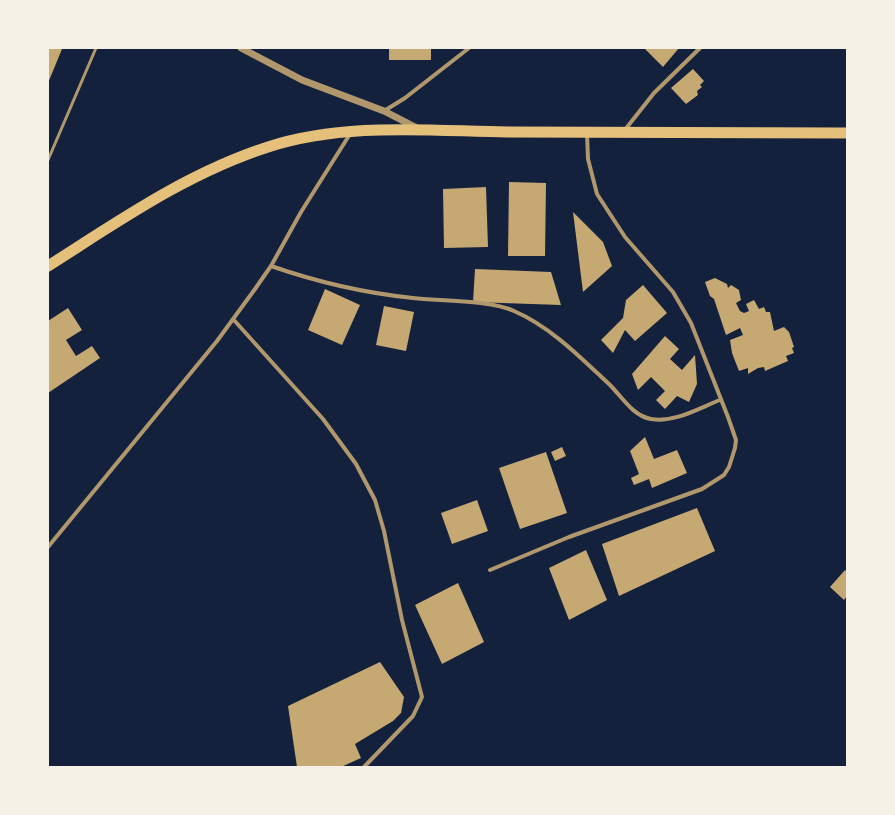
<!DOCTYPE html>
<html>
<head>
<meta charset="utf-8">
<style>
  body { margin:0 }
  #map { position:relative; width:895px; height:815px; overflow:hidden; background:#14213d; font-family:Barlow,sans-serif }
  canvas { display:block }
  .frame { position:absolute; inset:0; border:49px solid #f6f1e7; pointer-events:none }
</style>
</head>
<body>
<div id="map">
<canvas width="895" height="815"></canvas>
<div class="frame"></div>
</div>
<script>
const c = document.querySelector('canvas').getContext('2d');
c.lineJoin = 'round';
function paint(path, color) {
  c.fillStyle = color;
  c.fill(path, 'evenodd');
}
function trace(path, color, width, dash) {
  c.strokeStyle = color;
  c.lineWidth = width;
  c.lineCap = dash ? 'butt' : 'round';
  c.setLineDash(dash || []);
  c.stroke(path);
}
paint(new Path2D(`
  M48 48 62 49 48 83Z
  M389 48H431V60H389Z
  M644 48H679L663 67Z
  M693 69 704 81 700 85 702 87 697 91 698 95 686 104 671 88Z
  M509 182 546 183 545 256H508Z
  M486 187 488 247 444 248 443 189Z
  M573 212 603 242 612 266 583 292Z
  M475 269 551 272 561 305 473 302Z
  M715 278 727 284 728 288 731 285 739 290 741 300 736 303 740 311 744 313 749 311 746 304 754 300 759 309 764 307 766 312H770L774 331 784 327 789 332 794 347 792 348 794 353 786 356 788 361 765 371 764 367 758 368 748 374V368L739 371 732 353 730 340 743 335 740 328 726 335 714 299 710 296 705 282Z
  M643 285 667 313 635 341 625 330 613 353 601 340 623 318 626 300Z
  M325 289 360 305 342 345 308 330Z
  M384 306 414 312 406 351 376 345Z
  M68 308 82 330 66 340 76 356 92 346 100 358 48 393V321Z
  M665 336 679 349 670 359 682 370 695 355 697 384 689 402 677 396 665 409 656 400 665 391 651 377 638 390 632 374Z
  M645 437 654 459 677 450 687 473 652 488 649 479 634 485 631 478 639 474 630 451Z
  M562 447 566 456 555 461 551 452Z
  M546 452 567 513 520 529 499 468Z
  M477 500 488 531 452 544 441 513Z
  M697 508 715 551 619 596 602 544Z
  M586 550 607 600 569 620 549 568Z
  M845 570 847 572V596L844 600 830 587Z
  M458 583 484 642 442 664 415 605Z
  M380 662 404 697 401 713 393 721 355 744 361 758 341 767H297L288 706Z`), '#c6a872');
trace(new Path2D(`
  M48 160 96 48`), '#b1986c', 3);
trace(new Path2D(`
  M384 111 405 98 469 48
  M624 131 654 93 700 48
  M271 266C317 282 364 293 413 298 441 301 490 300 514 311 551 327 581 358 610 385 622 397 633 416 651 419 675 423 699 408 720 400
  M233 319 323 419 356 464 375 500 384 531 402 620 422 697 413 716 364 767
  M48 547 217 341 255 289 271 266 301 212 350 134
  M490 570 569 537 702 489 724 475 729 467 735 448 736 440 728 417 691 323 673 292 625 237 597 194 588 159 587 134`), '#b1986c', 4);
trace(new Path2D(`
  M241 48 302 80 384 111 417 128`), '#b1986c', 7);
trace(new Path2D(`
  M48 266C119 221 187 173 268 147 345 122 429 131 508 132 621 133 734 133 847 133`), '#e5c07b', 11);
</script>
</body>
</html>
